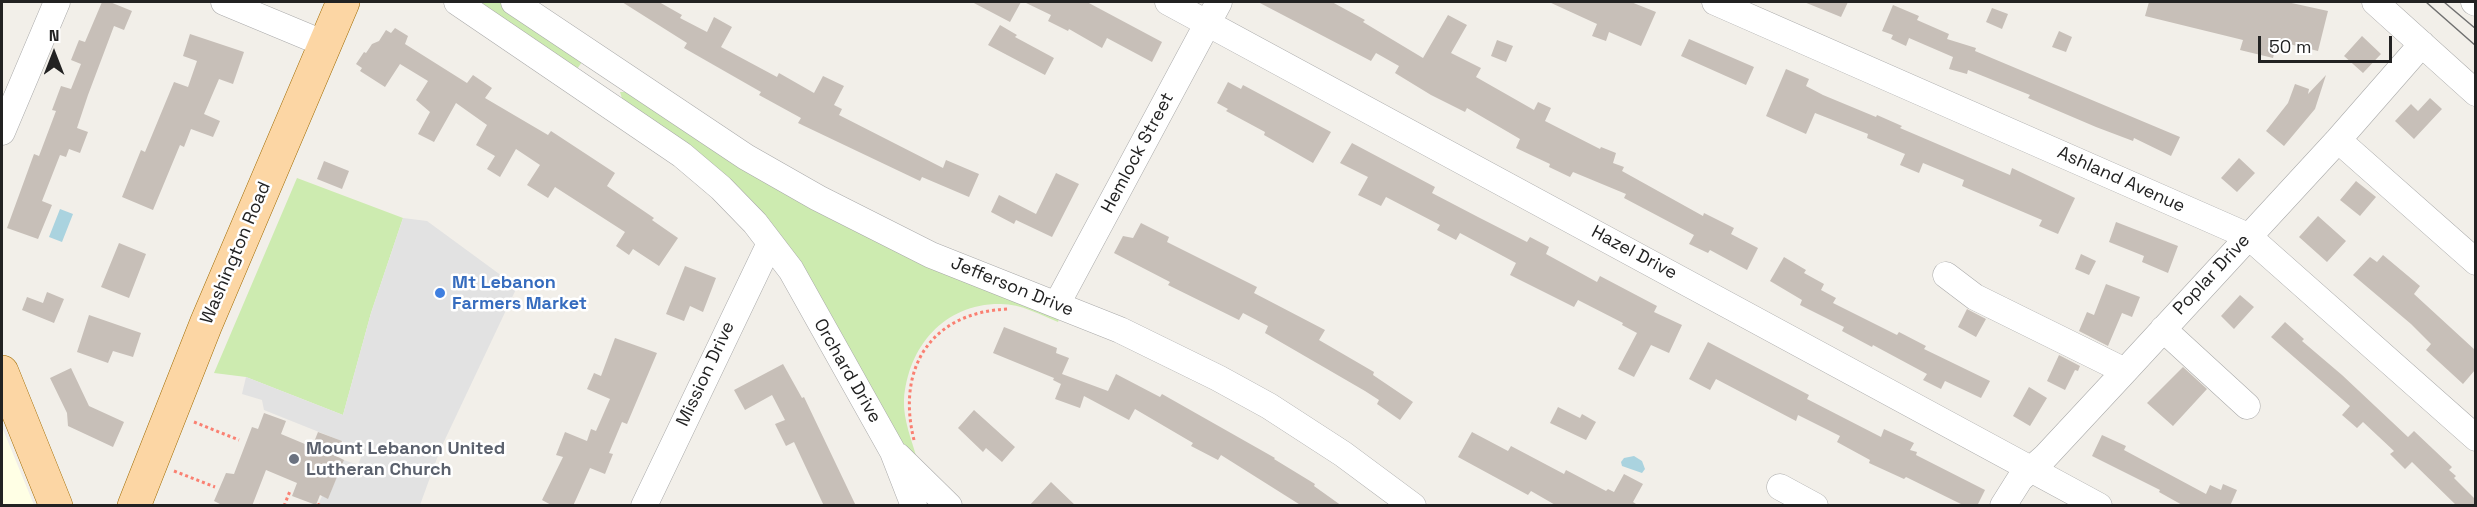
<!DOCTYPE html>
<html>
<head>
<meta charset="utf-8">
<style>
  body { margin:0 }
  #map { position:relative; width:2477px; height:507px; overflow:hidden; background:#f2efe9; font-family:"Space Grotesk",sans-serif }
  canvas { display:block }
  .frame { position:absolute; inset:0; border:3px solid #222; pointer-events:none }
  .north { position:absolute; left:24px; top:24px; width:60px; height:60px; -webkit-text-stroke:4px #fff; paint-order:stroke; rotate:0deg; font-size:16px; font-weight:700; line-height:24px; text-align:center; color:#222 }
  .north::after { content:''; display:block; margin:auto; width:21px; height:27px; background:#222; clip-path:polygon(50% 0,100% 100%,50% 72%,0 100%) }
  .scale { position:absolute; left:2258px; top:36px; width:134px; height:27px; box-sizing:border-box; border:3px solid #222; border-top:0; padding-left:8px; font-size:18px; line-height:21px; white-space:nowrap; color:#222; -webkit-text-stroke:4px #fff; paint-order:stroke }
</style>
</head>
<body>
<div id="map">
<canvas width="2477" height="507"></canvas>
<div class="frame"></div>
<div class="north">N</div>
<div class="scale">50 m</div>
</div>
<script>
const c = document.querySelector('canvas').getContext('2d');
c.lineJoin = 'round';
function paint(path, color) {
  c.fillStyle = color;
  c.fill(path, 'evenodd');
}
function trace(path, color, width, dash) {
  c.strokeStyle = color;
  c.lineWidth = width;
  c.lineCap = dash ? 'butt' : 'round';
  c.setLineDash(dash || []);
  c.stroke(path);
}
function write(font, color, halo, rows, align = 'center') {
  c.font = font + ' "Space Grotesk",sans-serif';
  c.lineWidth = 5;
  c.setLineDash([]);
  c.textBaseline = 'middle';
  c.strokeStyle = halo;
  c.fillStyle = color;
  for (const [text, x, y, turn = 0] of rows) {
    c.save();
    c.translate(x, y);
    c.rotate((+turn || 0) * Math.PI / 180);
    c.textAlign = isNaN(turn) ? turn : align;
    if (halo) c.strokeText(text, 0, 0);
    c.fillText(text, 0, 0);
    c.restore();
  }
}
paint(new Path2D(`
  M2 427 34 505H2Z`), '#ffffe5');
paint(new Path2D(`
  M472 2H500L578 55 582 62 577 69Z
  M620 92H632L1061 314 1058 322C1041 315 1021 304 1001 304 945 303 908 346 904 400 903 419 912 441 917 459L913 461 890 428 820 298 624 105Z
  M297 178 403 218 371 313 343 415 246 377 214 373Z`), '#cdebb0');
paint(new Path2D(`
  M403 218 427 221 517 287 440 450 420 505H318L322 496 328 498 344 460 358 465 364 450 264 410 262 400 242 394 246 377 343 415 371 313Z`), '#e2e2e2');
paint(new Path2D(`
  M60 209 73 214 62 242 49 237Z
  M1634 456 1642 461 1645 469 1642 473 1622 466 1621 462 1624 458Z`), '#aad3df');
paint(new Path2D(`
  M102 2H110L132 11 124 30 114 26 88 95 77 128 88 132 80 153 69 149 66 157 60 155 42 201 52 205 38 239 7 228 34 154 39 156 56 111 52 110 61 86 71 89 81 64 71 60 79 40 85 42Z
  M622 2H659L682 15 680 18 707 32 714 17 732 27 721 47 777 77 779 73 814 93 823 76 844 86 834 105 842 109 839 115 943 168 946 160 979 174 969 197 922 177 920 181 798 123 801 118 759 95 761 92 684 48 687 43Z
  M972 2H1021L1010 22Z
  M1024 2H1087L1162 42 1152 62 1107 38 1102 48 1069 29 1068 31 1048 21 1051 15Z
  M1258 2H1332L1365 20 1363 22 1423 58 1448 15 1467 25 1451 53 1481 68 1476 77 1534 110 1538 102 1551 108 1545 121 1600 149 1601 147 1616 153 1613 163 1624 167 1622 171 1703 216 1704 213 1734 228 1731 234 1758 248 1747 270 1710 250 1708 253 1689 244 1694 235 1624 198 1626 194 1573 172 1570 177 1549 167 1550 164 1516 148 1520 139 1467 108 1465 112 1431 95 1395 73 1399 66 1376 53 1371 61Z
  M1549 2H1631L1656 12 1641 46 1609 32 1606 41 1592 36 1597 24Z
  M1804 2H1848L1841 17Z
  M2149 2H2287L2328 11 2318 51 2277 41 2273 58 2240 50 2243 40 2145 16Z
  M1893 5 1919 16 1917 20 1949 34 1947 39 1976 48 1975 51 2180 137 2171 156 2134 138 2133 141 2096 127 2028 98 2030 95 1968 70 1967 74 1949 69 1953 57 1909 38 1906 46 1891 39 1893 35 1882 31Z
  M1992 8 2008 14 2002 29 1986 22Z
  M1000 25 1017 35 1015 37 1054 58 1045 75 988 45Z
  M395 28 408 36 405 44 467 83 473 75 492 88 485 98 548 135 551 131 615 173 607 186 654 218 652 220 678 238 659 266 633 249 629 255 616 246 625 232 555 187 548 198 527 185 540 165 516 149 500 177 487 169 495 156 476 145 487 125 456 103 434 142 418 134 430 112 416 100 428 81 400 64 385 87 360 71 362 68 356 64 364 52 366 53 372 44 379 41 386 30 391 33Z
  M2059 31 2072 37 2066 52 2052 47Z
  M190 34 244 52 233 84 219 79 204 114 220 121 213 137 191 129 184 147 180 145 153 210 122 197 141 150 145 152 174 82 188 87 197 61 183 56Z
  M2362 36 2381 54 2363 73 2344 56Z
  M1689 39 1754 67 1746 85 1681 56Z
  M1497 40 1513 46 1506 62 1491 56Z
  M1786 69 1809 79 1806 86 1823 95 1876 117 1877 115 1902 126 1900 128 2010 175 2012 168 2075 198 2058 234 2039 226 2042 220 1962 186 1964 180 1923 163 1919 173 1900 165 1905 154 1867 138 1868 134 1815 113 1806 134 1766 116Z
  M2326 75 2315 109 2284 146 2266 131 2288 103 2295 84 2309 89 2308 94Z
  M1228 82 1241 89 1243 85 1331 132 1313 163 1264 135 1265 132 1226 111 1228 109 1217 103Z
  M2430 98 2442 109 2414 139 2395 121 2411 104 2418 111Z
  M1352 143 1435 187 1432 193 1478 217 1527 242 1530 237 1549 247 1546 254 1597 282 1600 276 1657 306 1654 312 1682 325 1669 353 1651 345 1634 377 1618 369 1637 333 1622 325 1623 323 1578 300 1574 307 1510 275 1516 263 1460 233 1456 240 1437 230 1440 225 1386 197 1381 206 1358 195 1368 177 1340 163Z
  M2239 158 2255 173 2237 192 2221 178Z
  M324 161 349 171 342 189 317 179Z
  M1056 173 1079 184 1052 237 1016 220 1014 224 991 212 999 195 1036 214Z
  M2356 181 2376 197 2360 216 2340 200Z
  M2318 216 2346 241 2327 262 2299 237Z
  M2116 222 2178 246 2168 273 2142 262 2144 256 2109 242Z
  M1141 223 1169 237 1167 242 1257 287 1254 293 1325 330 1319 340 1374 372 1373 375 1413 402 1400 420 1377 404 1379 400 1365 391 1265 333 1268 326 1243 313 1239 320 1168 285 1170 282 1114 253 1123 236 1133 238Z
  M119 243 146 254 129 298 101 287Z
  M2081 254 2096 261 2089 275 2075 269Z
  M2383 255 2420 286 2414 294 2475 350V370L2463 384 2426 350 2431 344 2411 324 2353 275 2370 257 2377 262Z
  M1784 257 1806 270 1804 273 1824 284 1821 290 1836 298 1833 303 1897 335 1899 332 1926 346 1924 349 1990 381 1981 398 1945 381 1941 389 1923 380 1927 374 1873 345 1872 347 1842 331 1844 327 1800 305 1802 300 1770 281Z
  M685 266 716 278 703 312 690 306 684 321 666 314Z
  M2106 284 2140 297 2132 317 2122 313 2108 346 2079 331 2087 312 2094 315Z
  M47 292 64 299 54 323 22 310 27 297 43 303Z
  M2240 295 2254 307 2234 329 2221 316Z
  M1967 309 1986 319 1976 337 1958 327Z
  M89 315 141 333 133 357 113 351 108 363 77 352Z
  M2285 322 2304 339 2302 341 2342 375 2408 437 2414 431 2452 467 2449 470 2456 476 2454 478 2475 499V506H2457L2412 462 2405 469 2390 454 2394 451 2363 422 2357 428 2342 415 2350 406 2271 337Z
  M1004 327 1057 348 1056 353 1069 358 1062 374 1108 391 1116 374 1160 397 1162 394 1275 458 1274 459 1315 484 1314 486 1342 506H1302L1221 455 1218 460 1191 446 1193 443 1135 409 1129 420 1084 396 1080 408 1055 399 1061 384 1053 380 1054 378 993 353Z
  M615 338 657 353 627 424 622 422 609 453 613 454 605 474 590 468 573 506H553L542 500 563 457 556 455 565 432 587 441 591 429 596 431 610 399 587 389 594 373 601 376Z
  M1708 342 1809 395 1807 399 1881 437 1884 429 1914 443 1910 450 1917 452 1916 455 1985 490 1977 506H1965L1906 477 1904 479 1869 463 1870 460 1837 442 1840 436 1798 415 1796 421 1716 379 1710 390 1689 379Z
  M2059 355 2080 366 2078 371 2075 370 2065 390 2047 381Z
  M783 364 802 398 804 397 856 506H824L794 442 786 446 775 424 785 420 772 395 745 410 734 390Z
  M2183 367 2207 389 2173 426 2147 403Z
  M71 368 89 406 124 422 113 447 68 426 67 413 50 378Z
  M2029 387 2047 398 2030 426 2013 416Z
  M1558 407 1580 418 1582 414 1596 422 1586 440 1550 423Z
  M974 410 1015 447 1002 462 986 448 983 452 958 428Z
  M264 413 286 421 281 434 312 447 318 432 342 441 336 456 344 460 328 499 320 495 316 505 292 496 297 483 266 470 252 506H224L214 501 226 473 234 474 252 427 258 429Z
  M1472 432 1508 451 1511 446 1564 474 1566 470 1606 491 1608 489 1614 492 1624 474 1643 484 1633 502 1639 506H1557L1531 491 1528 495 1458 457Z
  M2102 435 2126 446 2124 450 2206 494 2210 485 2221 490 2223 484 2237 490 2230 506H2184L2159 492 2160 490 2092 456Z
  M1051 482 1076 506H1029Z`), '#c7bfb8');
const minor = new Path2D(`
  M224 2 325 44
  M457 2 682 155 721 188 755 223 791 270 893 452 914 506
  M514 2 746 157 818 198 931 255 1120 330 1218 378 1269 406 1343 454 1413 506
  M1168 2 2099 506
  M1715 2 2248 236 2476 438
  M2375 2 2476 93
  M2474 2 2476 3
  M2 132 57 2
  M2338 140 2476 262
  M1946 275 1975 297 2125 371
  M1057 304 1219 2
  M2163 329 2247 406
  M898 456 949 506
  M1780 487 1815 506
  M644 506 770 243
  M2003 506 2020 479 2045 457 2125 371 2338 140 2422 44`);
const major = new Path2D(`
  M2 372 56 506
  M134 506 206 324 343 2`);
trace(minor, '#a9a9a9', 27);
trace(major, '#a06b00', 34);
trace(new Path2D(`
  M194 422 239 440
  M914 440C896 368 931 312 1008 309
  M174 471 215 487
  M259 505 261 506
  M284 506 290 491
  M318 506 320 502`), '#fa8072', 3, [3, 3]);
trace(minor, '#fff', 26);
trace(major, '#fcd6a4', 33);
trace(new Path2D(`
  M2426 2 2476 46
  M2444 2 2476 29`), '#707070', 1.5);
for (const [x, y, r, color] of [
  [440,293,6,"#3f7fe0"],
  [294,459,6,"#6b7280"]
]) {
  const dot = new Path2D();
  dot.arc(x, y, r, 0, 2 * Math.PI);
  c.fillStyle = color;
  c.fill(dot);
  trace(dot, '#fff', 2);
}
write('18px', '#222', '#fff', [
  ["Hemlock Street",1138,153,-62],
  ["Ashland Avenue",2121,180,24],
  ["Washington Road",236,253,-67],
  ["Hazel Drive",1634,253,28],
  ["Poplar Drive",2212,275,-47],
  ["Jefferson Drive",1012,287,22],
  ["Orchard Drive",847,371,60],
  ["Mission Drive",706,374,-65]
]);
write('bold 18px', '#366cbe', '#fff', [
  ["Mt Lebanon",452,283],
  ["Farmers Market",452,304]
], 'left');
write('bold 18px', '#5b616d', '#fff', [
  ["Mount Lebanon United",306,449],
  ["Lutheran Church",306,470]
], 'left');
</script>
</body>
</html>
